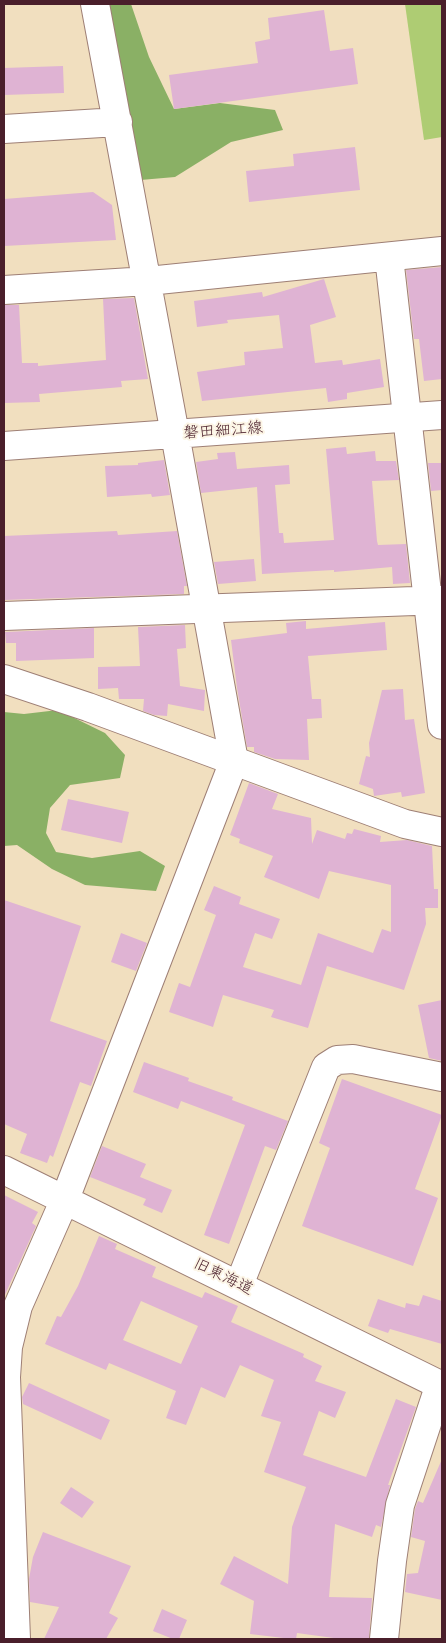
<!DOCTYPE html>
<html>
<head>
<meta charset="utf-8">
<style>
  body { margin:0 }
  #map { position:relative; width:446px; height:1643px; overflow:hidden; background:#f1dfbf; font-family:"Balsamiq Sans",sans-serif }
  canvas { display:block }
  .frame { position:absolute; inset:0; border:5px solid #4a1f2b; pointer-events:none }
</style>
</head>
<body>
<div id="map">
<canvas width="446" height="1643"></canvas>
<div class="frame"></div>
</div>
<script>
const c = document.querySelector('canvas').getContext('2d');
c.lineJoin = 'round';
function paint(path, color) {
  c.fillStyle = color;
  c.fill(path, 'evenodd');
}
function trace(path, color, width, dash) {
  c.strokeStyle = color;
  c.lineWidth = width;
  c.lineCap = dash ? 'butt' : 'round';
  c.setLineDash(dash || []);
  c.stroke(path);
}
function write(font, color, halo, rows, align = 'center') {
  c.font = font + ' "Balsamiq Sans","Klee One",sans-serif';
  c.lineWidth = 4;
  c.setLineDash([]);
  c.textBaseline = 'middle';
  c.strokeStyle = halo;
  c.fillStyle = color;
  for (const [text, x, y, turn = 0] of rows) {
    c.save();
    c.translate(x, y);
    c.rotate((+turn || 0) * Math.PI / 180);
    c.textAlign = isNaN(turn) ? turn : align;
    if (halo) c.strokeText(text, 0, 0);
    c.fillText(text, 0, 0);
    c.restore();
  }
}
paint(new Path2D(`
  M405 4H442V137L424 140Z`), '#aecc73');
paint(new Path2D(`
  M98 4H131L149 57 174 109 220 103 275 110 283 130 231 142 175 177 129 181Z
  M58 710 105 733 125 755 120 778 70 785 50 808 46 833 56 852 92 858 140 851 165 866 156 891 85 885 52 869 17 845 4 846V712L24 714Z`), '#8ab065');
paint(new Path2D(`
  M324 10 330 51 353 48 358 84 174 109 169 75 258 63 255 42 270 39 268 18Z
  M63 66 64 93 4 95V68Z
  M355 147 360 190 249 202 246 171 294 166 293 154Z
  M93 192 112 205 116 240 4 246V199Z
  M442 267V379L424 381 419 339H414L406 270Z
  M324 279 336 317 310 325 315 363 342 360 343 365 380 359 384 387 347 393V399L328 402 326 388 202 401 197 372 245 365 244 352 283 348 279 315 227 320 228 323 197 327 194 301 262 292 263 297Z
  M134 298 148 379 121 381 122 387 39 394 40 402 4 403V305H19L22 363H38V366L106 360 103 299Z
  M346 447 347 454 375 451 376 461H396L399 480 372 481 377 541 378 545 406 544 410 583 393 584 392 567 334 572V570L262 574 257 487 201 493 196 462 218 459 217 453 235 452 237 469 289 465 290 484 275 485 279 533H283L284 543 334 540 326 449Z
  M164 460 170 495 152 497 151 494 107 497 105 466 138 465V463Z
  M428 463H442V490L431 491Z
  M117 531 118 535 177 531 187 586H184V594L4 600V536Z
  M254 559 256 581 218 584 214 562Z
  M306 621V629L385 622 387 650 308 656 312 699H321L322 718 307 719 309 760 275 759 254 752V747H247L237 688 231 640 287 633 286 623Z
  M185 625 186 648 177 649 180 686 205 690 204 711 168 704 167 716 154 715 143 711 144 699H119L118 688 98 689V667L140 666 138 627Z
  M94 628V658L16 661V643H6L5 632Z
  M403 689 405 720 414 719 425 793 402 797 401 792 374 796 373 789 359 784 366 756 370 757 369 743 382 690Z
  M249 783 278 794 272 809 311 818 312 844 317 830 345 839 347 833 352 834 354 829 381 836 380 842 407 840 432 846 434 889H438V908H425L426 924 404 990 327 966 308 1028 271 1017 274 1010 223 995 213 1027 169 1012 179 983 190 987 216 915 204 910 214 886 241 897 239 904 280 919 272 939 255 933 243 967 301 985 318 933 373 953 382 929 391 932V885L329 871 319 899 264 877 273 856 239 843 240 839 230 835Z
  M68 799 129 812 122 843 61 830Z
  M4 900 81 926 50 1021 107 1041 91 1086 80 1082 53 1157 50 1155 47 1163 20 1153 27 1134 4 1124Z
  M121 933 147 943 136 971 111 962Z
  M442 1000V1061L429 1058 418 1005Z
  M144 1062 189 1078 188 1081 233 1097 232 1100 288 1121 276 1150 265 1146 229 1244 204 1235 245 1125 181 1101 178 1109 133 1092Z
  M342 1079 442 1115 415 1189 438 1198 413 1266 302 1226 330 1148 319 1143Z
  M102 1146 146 1164 140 1177 172 1190 162 1213 143 1205 146 1199 90 1177Z
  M4 1195 38 1212 32 1223 36 1226 4 1297Z
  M99 1236 117 1244 115 1249 156 1267 152 1277 202 1298 205 1292 238 1306 231 1322 304 1354 303 1357 322 1366 315 1381 346 1392 335 1418 319 1411 303 1455 366 1477 396 1399 416 1407 388 1485H390L381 1527 376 1525 372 1537 335 1524 329 1597 372 1598 369 1639H341L297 1633 296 1639H292L250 1634 254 1601 220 1584 234 1556 288 1584 292 1527 306 1487 264 1472 281 1422 261 1416 274 1380 240 1365 225 1398 201 1387 186 1425 166 1418 176 1391 109 1363 106 1370 45 1344 57 1316 61 1317 78 1286ZM141 1301 198 1326 181 1364 123 1340Z
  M423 1295 442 1301V1344L390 1329 388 1333 368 1326 378 1299 405 1308 406 1303 419 1306Z
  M29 1383 110 1420 101 1440 23 1404 22 1397Z
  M442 1459V1600L405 1592 407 1574 418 1573 425 1541 411 1537 415 1509 418 1501 423 1503Z
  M71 1487 94 1502 82 1518 60 1503Z
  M43 1532 131 1566 109 1613 118 1618 106 1639H44L59 1607 30 1602 29 1579 33 1557Z
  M162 1609 187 1620 179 1639H173L153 1631Z`), '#dfb3d3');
const street = new Path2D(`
  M95 4 175 434
  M4 129 118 122
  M389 257 442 725
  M4 290 148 281 442 251
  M4 616 442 600
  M4 679 88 707 405 824 442 832
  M239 1285 326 1067 337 1060 353 1059 442 1077
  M384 1639 392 1561 400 1505 440 1384`);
const secondary = new Path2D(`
  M4 446 442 415
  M4 1170 442 1386
  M16 1639 6 1377 8 1347 18 1306 65 1199 234 761 175 434`);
trace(street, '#9e7f75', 30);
trace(secondary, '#9e7f75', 30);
trace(street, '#fff', 28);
trace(secondary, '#fff', 28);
write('16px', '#4a1f2b', '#fcf5e5', [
  ["磐田細江線",223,431,-4],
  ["旧東海道",223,1277,26]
]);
</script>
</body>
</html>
